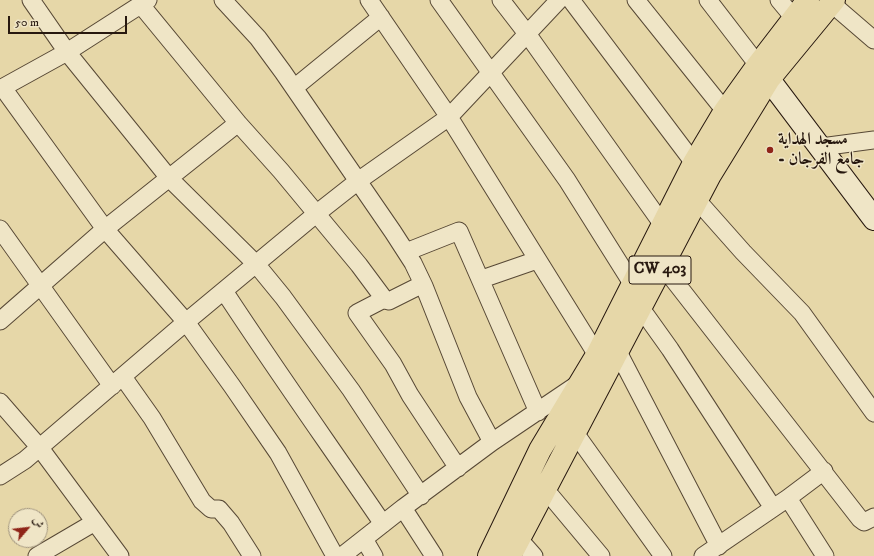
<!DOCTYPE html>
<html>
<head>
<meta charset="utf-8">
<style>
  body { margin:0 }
  #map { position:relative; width:874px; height:556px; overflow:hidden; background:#e6d7a8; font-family:"IM FELL DW Pica",Amiri,serif }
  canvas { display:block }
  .north { position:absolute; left:8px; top:508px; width:40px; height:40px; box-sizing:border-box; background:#efe5c6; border:1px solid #9f937d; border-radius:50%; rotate:62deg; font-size:11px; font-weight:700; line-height:16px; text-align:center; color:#27180f }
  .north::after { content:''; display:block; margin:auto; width:14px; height:18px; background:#8f2418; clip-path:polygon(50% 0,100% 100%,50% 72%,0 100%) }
  .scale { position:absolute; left:8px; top:16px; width:119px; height:18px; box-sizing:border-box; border:2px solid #27180f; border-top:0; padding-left:5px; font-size:12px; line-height:14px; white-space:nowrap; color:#27180f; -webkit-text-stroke:3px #efe5c6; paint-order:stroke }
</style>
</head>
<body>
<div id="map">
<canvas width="874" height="556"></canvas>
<div class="north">ش</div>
<div class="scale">50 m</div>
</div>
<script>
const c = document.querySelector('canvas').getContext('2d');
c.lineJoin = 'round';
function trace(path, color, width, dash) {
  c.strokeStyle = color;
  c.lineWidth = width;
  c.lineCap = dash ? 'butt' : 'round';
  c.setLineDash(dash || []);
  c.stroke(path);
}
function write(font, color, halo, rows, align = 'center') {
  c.font = font + ' "IM FELL DW Pica",Amiri,serif';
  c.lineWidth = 3;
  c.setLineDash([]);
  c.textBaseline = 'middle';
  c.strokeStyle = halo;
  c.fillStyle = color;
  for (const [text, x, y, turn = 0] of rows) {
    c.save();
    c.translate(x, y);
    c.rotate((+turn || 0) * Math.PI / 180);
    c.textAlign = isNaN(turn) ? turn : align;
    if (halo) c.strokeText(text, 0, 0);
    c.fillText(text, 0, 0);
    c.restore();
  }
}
const street = new Path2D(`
  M31 0 67 52 169 178 256 264 283 297 351 390 421 496
  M223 0 258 38 283 72 393 232 413 263 424 286 468 397 492 442
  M369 0 449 117 597 355
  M439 0 567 180 633 285
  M501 0 528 35 663 225
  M571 0 694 163
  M636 0 725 111
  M708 0 758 65
  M779 0 794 18
  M831 3 874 40
  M141 5 238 123 281 171 359 265 385 300 389 301 423 284
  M3 88 105 229 186 322 232 386 278 453 335 556
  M294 88 381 17
  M0 89 67 52 148 0
  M821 147 874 140
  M696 199 743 252 802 313 874 413
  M0 229 112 386
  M406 252 459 231 538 412
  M662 265 860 519 864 522 874 517
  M482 279 537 260
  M224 291C275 369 330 446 383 524
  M384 299 357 313 393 364 410 395 458 468
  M640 307 670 349 773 508
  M0 321 105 229 238 123
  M618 352 719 546
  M123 377 152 418 202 501 211 509H219L231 523 252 556
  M0 402 40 448 120 556
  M575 433 663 556
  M0 476 25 460 186 322 316 214 358 181 449 117 559 0
  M545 489 601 556
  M788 498 825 556
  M403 508 434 556
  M509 533 519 539 534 556
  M364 539 374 556
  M37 556 95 522
  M342 556 403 508 492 442 578 384
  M703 556 788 498 824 471`);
const secondary = new Path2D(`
  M758 65 874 219`);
const primary = new Path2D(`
  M489 556 540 450 597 355 694 163 725 111 758 65 808 0
  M510 556 710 175 769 79 834 0`);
trace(street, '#574835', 19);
trace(secondary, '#27180f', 24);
trace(primary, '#27180f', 24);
trace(street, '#efe5c6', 17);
trace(secondary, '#efe5c6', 22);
trace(primary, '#e6d7a8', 22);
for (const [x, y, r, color] of [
  [770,150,4,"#8f2418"]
]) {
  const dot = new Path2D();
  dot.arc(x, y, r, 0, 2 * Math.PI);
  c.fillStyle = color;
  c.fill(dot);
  trace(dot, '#efe5c6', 1.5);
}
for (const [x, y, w] of [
  [660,270,62]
]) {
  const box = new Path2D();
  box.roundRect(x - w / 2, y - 14, w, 28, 3);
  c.fillStyle = '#efe5c6';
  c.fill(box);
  trace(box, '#27180f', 1);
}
write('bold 16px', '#27180f', null, [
  ["CW 403",660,270]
]);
write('bold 17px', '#27180f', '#efe5c6', [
  ["مسجد الهداية",778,140],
  ["- جامع الفرجان",778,160]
], 'left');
</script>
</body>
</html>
